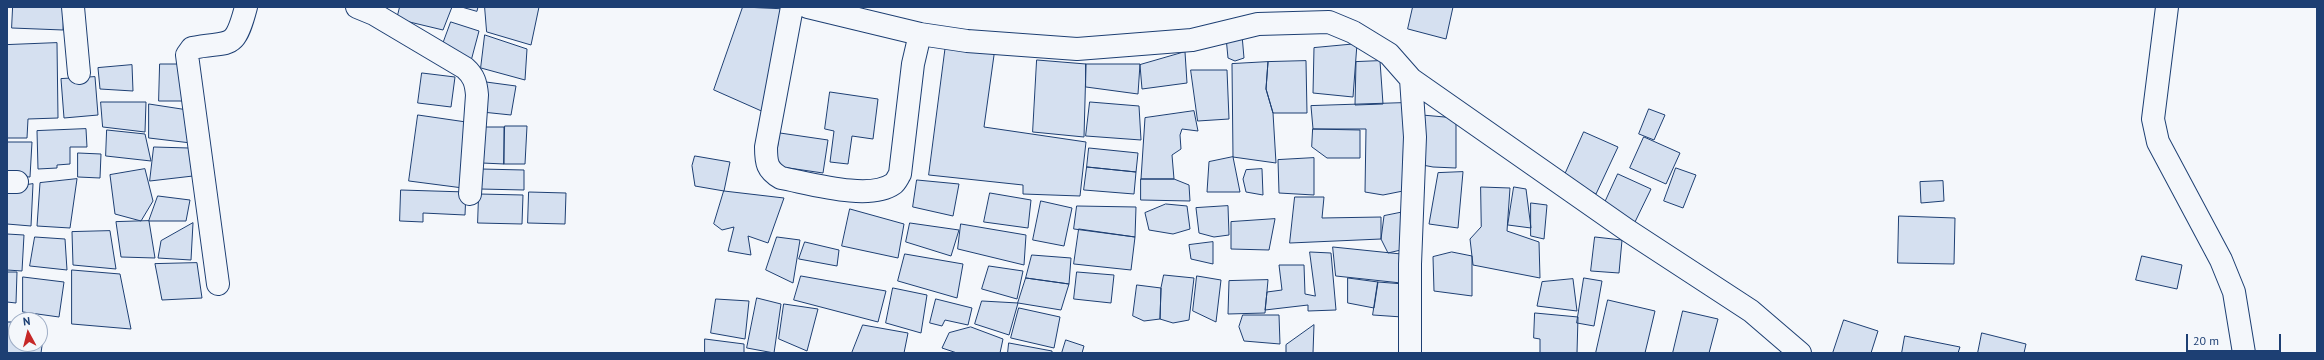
<!DOCTYPE html>
<html>
<head>
<meta charset="utf-8">
<style>
  body { margin:0 }
  #map { position:relative; width:2324px; height:360px; overflow:hidden; background:#f4f7fb; font-family:"PT Sans",sans-serif }
  canvas { display:block }
  .frame { position:absolute; inset:0; border:8px solid #1d3f73; pointer-events:none }
  .north { position:absolute; left:8px; top:312px; width:40px; height:40px; box-sizing:border-box; background:#f4f7fb; border:1px solid #9eadc5; border-radius:50%; rotate:353deg; font-size:11px; font-weight:700; line-height:16px; text-align:center; color:#1d3f73 }
  .north::after { content:''; display:block; margin:auto; width:14px; height:18px; background:#c62828; clip-path:polygon(50% 0,100% 100%,50% 72%,0 100%) }
  .scale { position:absolute; left:2186px; top:334px; width:95px; height:18px; box-sizing:border-box; border:2px solid #1d3f73; border-top:0; padding-left:5px; font-size:12px; line-height:14px; white-space:nowrap; color:#1d3f73; -webkit-text-stroke:3px #f4f7fb; paint-order:stroke }
</style>
</head>
<body>
<div id="map">
<canvas width="2324" height="360"></canvas>
<div class="frame"></div>
<div class="north">N</div>
<div class="scale">20 m</div>
</div>
<script>
const c = document.querySelector('canvas').getContext('2d');
c.lineJoin = 'round';
function paint(path, color) {
  c.fillStyle = color;
  c.fill(path, 'evenodd');
}
function trace(path, color, width, dash) {
  c.strokeStyle = color;
  c.lineWidth = width;
  c.lineCap = dash ? 'butt' : 'round';
  c.setLineDash(dash || []);
  c.stroke(path);
}
const building = new Path2D(`
  M13 7H64L63 30 12 28Z
  M400 7H452L443 30 397 19Z
  M462 7H478L477 11Z
  M485 7H539L531 45 487 32Z
  M743 7 787 9 766 113 714 90Z
  M1413 7H1453L1446 39 1408 29Z
  M451 22 479 31 471 61 440 52Z
  M485 35 527 49 525 80 481 68Z
  M1242 35 1244 58 1235 61 1228 58 1226 37Z
  M57 43 58 118 28 119 27 138H7V45Z
  M946 44 995 48 984 127 1086 142 1080 196 1023 194V185L929 175Z
  M1357 44 1353 97 1313 93 1314 48Z
  M1185 52 1187 83 1142 89 1140 65Z
  M1037 60 1086 64 1084 137 1033 132Z
  M1306 61 1307 113H1273L1266 89 1268 62Z
  M1380 61 1383 104 1355 105 1356 62Z
  M1268 62 1266 89 1273 113 1276 163 1233 157 1232 64Z
  M160 64H185L184 101H159Z
  M1086 64H1140L1138 94 1086 87Z
  M132 65 133 91 100 89 98 68Z
  M1191 70H1227L1229 119 1198 121Z
  M422 73 455 77 451 107 418 103Z
  M95 77 98 115 64 118 61 79Z
  M486 82 516 86 511 115 482 112Z
  M830 92 878 99 873 139 852 136 848 164 830 162 834 131 825 129Z
  M101 102H146L145 132 103 127Z
  M1090 102 1139 106 1141 140 1086 136Z
  M1404 103 1403 191 1383 195 1365 192 1366 129H1313L1311 106Z
  M149 104 188 110 191 143 149 138Z
  M1649 109 1665 115 1654 140 1639 134Z
  M1194 111 1198 131 1182 129 1180 135 1181 149 1172 155 1174 179H1141L1145 118Z
  M418 115 473 123 463 188 409 181Z
  M1422 115 1456 118V168L1433 167 1417 164Z
  M505 126H527L525 164H504Z
  M483 127H504V164L482 163Z
  M86 129 87 147H70V164L57 165V168L38 169 37 131Z
  M1313 129 1360 130V158H1327L1312 147Z
  M107 130 145 134 151 161 106 156Z
  M1584 132 1618 147 1596 194 1563 179Z
  M780 133 828 140 823 173 775 166Z
  M1644 137 1680 153 1666 184 1630 168Z
  M7 142H32L30 177 7 176Z
  M154 147 189 148 193 176 150 181Z
  M1089 148 1138 153 1136 172 1087 167Z
  M78 153 101 154 100 178 78 177Z
  M695 156 730 162 724 191 695 186 692 166Z
  M1233 157 1240 192H1207L1209 162Z
  M1314 158V195L1279 193 1278 160Z
  M1087 167 1136 172 1134 194 1084 190Z
  M1676 168 1696 175 1683 208 1664 201Z
  M145 169 153 201 141 221 115 214 110 175Z
  M481 169 524 170V190L480 189Z
  M1262 169 1263 195 1246 192 1243 179 1246 170Z
  M1463 172 1458 228 1429 224 1438 173Z
  M1618 174 1651 189 1634 224 1602 209Z
  M77 179 70 228 37 226 40 183Z
  M1141 179H1174L1189 185 1190 201 1141 200Z
  M917 180 959 184 953 216 913 207Z
  M1943 181 1944 201 1921 203 1920 182Z
  M33 184 31 226 7 224V188Z
  M1481 187 1510 188 1507 231 1539 242 1540 278 1473 265 1470 239 1481 227Z
  M1514 187 1526 189 1531 228 1508 225Z
  M401 190 466 192 465 215 423 213V222L400 221Z
  M724 191 784 198 768 243 748 236 751 255 728 251 734 227 722 230 714 224Z
  M529 192 566 193 565 224 528 223Z
  M990 193 1031 200 1028 228 984 222Z
  M479 194 523 195 522 224 478 223Z
  M158 196 190 200 186 221H149Z
  M1295 197H1324L1322 218 1381 217V239L1290 243Z
  M1041 201 1072 208 1064 246 1033 240Z
  M1531 203 1547 205 1544 239 1531 236Z
  M1166 204 1187 206 1190 229 1173 234 1149 230 1145 213Z
  M1077 206 1136 207 1135 237 1074 229Z
  M1228 206 1229 235 1214 237 1199 233 1196 208Z
  M850 209 904 224 898 258 842 246Z
  M1404 212 1405 249 1388 253 1381 239 1384 216Z
  M1899 216 1955 218 1954 264 1898 263Z
  M1275 219 1269 250 1231 249V222Z
  M149 221 155 258 121 257 116 222Z
  M193 223 191 260 158 258 161 241Z
  M910 223 959 230 951 256 906 242Z
  M961 224 1026 235 1024 265 958 249Z
  M1079 229 1135 237 1131 270 1074 264Z
  M110 231 116 269 73 265 72 232Z
  M7 234 24 235 22 271 7 270Z
  M35 237 65 239 67 270 30 266Z
  M777 237 800 240 793 283 766 270Z
  M1595 237 1622 240 1619 273 1591 271Z
  M805 242 839 250 837 266 799 259Z
  M1213 242V264L1191 259 1189 245Z
  M1333 247 1401 254V283L1336 276Z
  M1310 252 1331 253 1336 310 1308 311V305L1265 310 1267 292 1282 290 1279 265H1304L1305 294 1315 296Z
  M1452 252 1472 256V296L1434 291 1433 257Z
  M905 254 963 264 957 298 898 281Z
  M1032 255 1071 258 1069 284 1026 278Z
  M2142 256 2182 265 2177 289 2136 280Z
  M197 263 202 298 162 300 155 264Z
  M989 266 1023 271 1017 299 982 289Z
  M72 270 120 274 131 329 72 324Z
  M7 272H17L16 303 7 302Z
  M1077 272 1114 275 1111 303 1074 299Z
  M1164 275 1194 278 1189 320 1173 323 1160 319 1161 288Z
  M801 276 886 291 878 322 794 300Z
  M1197 276 1221 280 1216 322 1193 311Z
  M23 277 64 282 59 317 23 312Z
  M1026 278 1069 284 1061 310 1018 303Z
  M1348 278 1378 282 1374 308 1348 303Z
  M1584 278 1602 281 1594 326 1577 323Z
  M1573 279 1577 311 1537 306 1542 282Z
  M1268 280 1265 313 1228 314 1229 281Z
  M1378 282 1404 284 1402 317 1373 315Z
  M1137 285 1161 288 1160 319 1144 321 1133 316Z
  M893 288 927 295 921 333 886 323Z
  M757 298 781 304 774 353 747 348Z
  M716 299 749 301 745 339 711 333Z
  M936 299 972 308 968 325 945 320 942 326 930 323Z
  M1608 300 1655 311 1645 353H1596Z
  M982 301 1018 303 1009 335 975 324Z
  M784 304 818 309 807 351 779 339Z
  M1019 308 1060 317 1054 348 1011 338Z
  M1683 311 1718 319 1709 353H1673Z
  M1535 313 1578 317 1577 353H1540V339L1534 338Z
  M1243 315H1279L1280 344 1244 341 1239 327Z
  M1844 320 1878 331 1871 353H1833Z
  M7 322H16V344H40V323L45 324 41 353H7Z
  M863 325 908 333 904 353H852Z
  M1314 325 1313 353H1286V345Z
  M971 327 1003 339 1000 353H957L942 348 949 333Z
  M1982 333 2026 344 2024 353H1978Z
  M1905 336 1960 347 1958 353H1902Z
  M705 339 744 344V353H705Z
  M1066 340 1084 346 1082 353H1062Z
  M1009 343 1052 351V353H1008Z`);
paint(building, '#d5e0f0');
trace(building, '#1d3f73', 1);
const street = new Path2D(`
  M73 7 79 73
  M357 7 374 14 465 68C474 76 476 83 477 95L470 194
  M792 7 766 147C766 163 767 170 781 178 809 183 869 201 893 184 896 182 898 177 900 174L913 64 920 34
  M808 7 920 34 967 41 1077 49 1192 40 1258 24 1329 22 1353 32 1389 54 1411 79 1627 230 1751 311 1800 353
  M2167 7 2153 119 2158 142 2221 260 2234 292 2244 353
  M7 182H17
  M218 284 187 55 192 48C230 40 234 53 246 7
  M1410 353V264L1415 137 1411 79`);
trace(street, '#1d3f73', 24);
trace(street, '#f4f7fb', 22);
</script>
</body>
</html>
